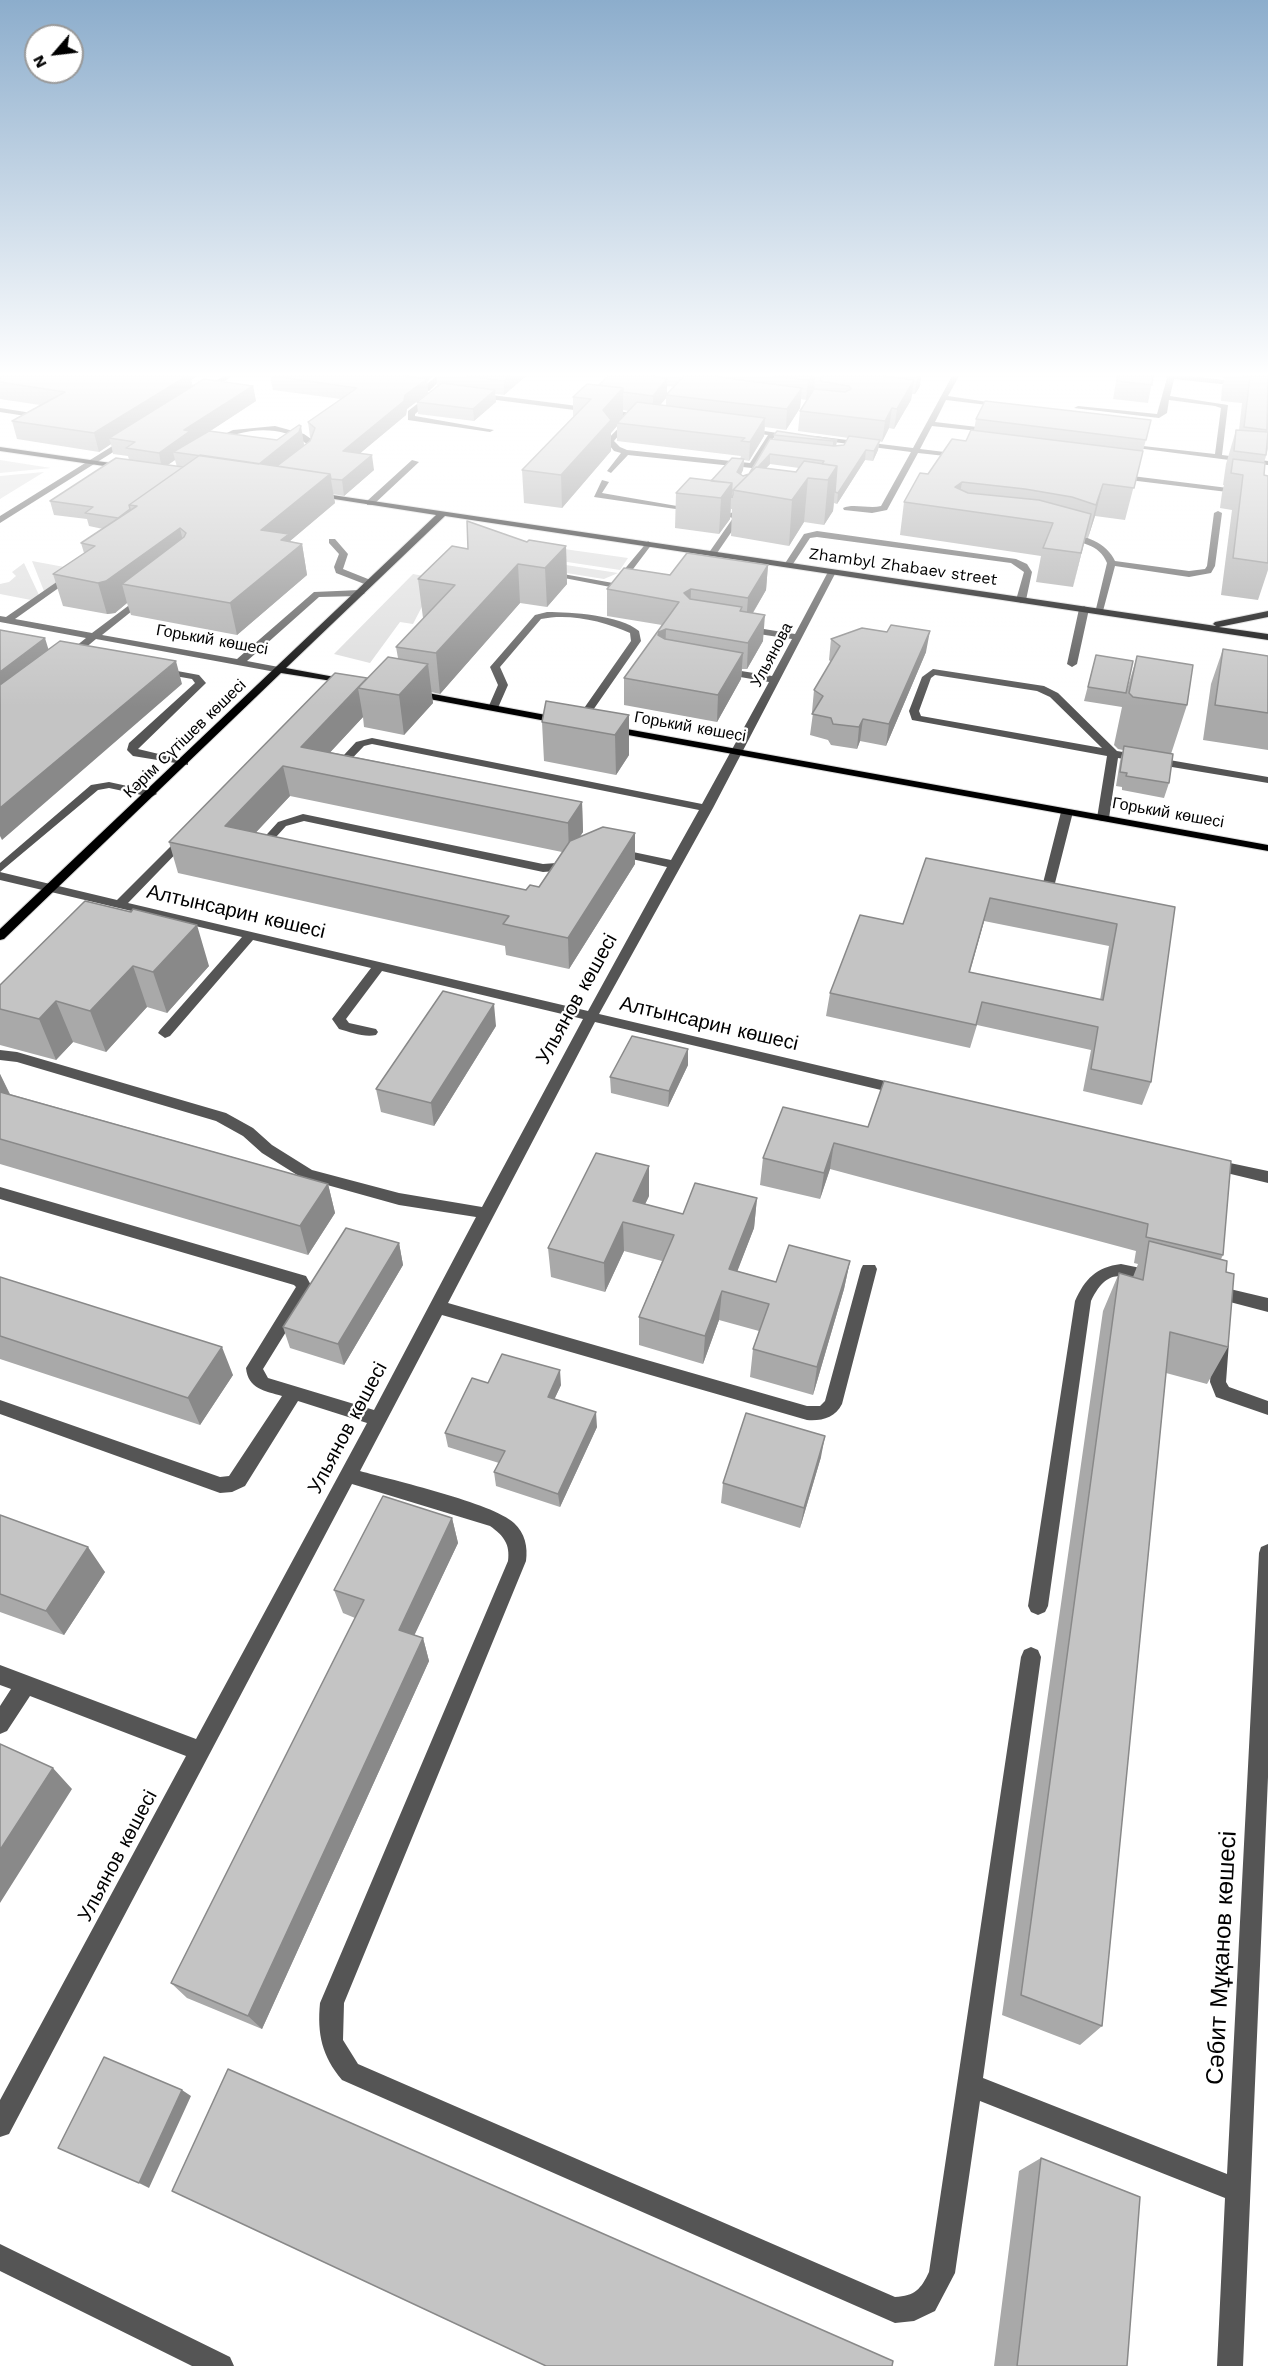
<!DOCTYPE html>
<html>
<head>
<meta charset="utf-8">
<style>
  body { margin:0 }
  #map { position:relative; width:1268px; height:2366px; overflow:hidden; background:#fff; font-family:"Work Sans",sans-serif }
  canvas { display:block }
  .north { position:absolute; left:24px; top:24px; width:60px; height:60px; box-sizing:border-box; background:#fff; border:2px solid #999; border-radius:50%; rotate:242deg; font-size:16px; font-weight:700; line-height:24px; text-align:center; color:#000 }
  .north::after { content:''; display:block; margin:auto; width:21px; height:27px; background:#000; clip-path:polygon(50% 0,100% 100%,50% 72%,0 100%) }
</style>
</head>
<body>
<div id="map">
<canvas width="1268" height="2366"></canvas>
<div class="north">N</div>
</div>
<script>
const c = document.querySelector('canvas').getContext('2d');
c.lineJoin = 'round';
function paint(path, color) {
  c.fillStyle = color;
  c.fill(path, 'evenodd');
}
function trace(path, color, width, dash) {
  c.strokeStyle = color;
  c.lineWidth = width;
  c.lineCap = dash ? 'butt' : 'round';
  c.setLineDash(dash || []);
  c.stroke(path);
}
function write(font, color, halo, rows, align = 'center') {
  c.font = font + ' "Work Sans",sans-serif';
  c.lineWidth = 4.5;
  c.setLineDash([]);
  c.textBaseline = 'middle';
  c.strokeStyle = halo;
  c.fillStyle = color;
  for (const [text, x, y, turn = 0] of rows) {
    c.save();
    c.translate(x, y);
    c.rotate((+turn || 0) * Math.PI / 180);
    c.textAlign = isNaN(turn) ? turn : align;
    if (halo) c.strokeText(text, 0, 0);
    c.fillText(text, 0, 0);
    c.restore();
  }
}
paint(new Path2D(`
  M0 460 51 468 0 473Z
  M44 472 0 499V476Z
  M564 549 628 558 620 570 554 560Z
  M32 561 75 569 44 591Z
  M24 563 39 595 31 600 0 594V584L9 582 16 576 12 572Z
  M553 563 618 573 604 579 560 572Z
  M413 574 450 581 429 593 413 624 400 622 370 663 334 654Z`), '#dcdcdc');
const major = new Path2D(`
  M0 447 125 465 129 467 125 469 0 451Z
  M312 492 1216 626 1213 624 1215 622 1268 611V617L1219 627 1268 634V640L445 516 286 668 351 680V684L281 673 4 939 0 940V929L436 515 315 496 311 494Z
  M412 690 562 718 567 721 562 724 408 695V691Z
  M610 726 1268 845V851L606 731 605 729Z`);
trace(major, '#dbdbdb', 2);
paint(new Path2D(`
  M224 376H232L206 394H200V390Z
  M437 376H445L429 391H423V387Z
  M952 376H959L948 396 1008 405 1004 407 946 400 935 422 994 429 997 433 932 426 920 449 961 454 964 458 918 453 887 510 872 513 844 510 843 508C853 503 869 509 881 506L911 452 818 440 815 436 913 448Z
  M1165 376H1189L1268 385V389L1174 379 1170 396 1228 405 1222 455 1268 461V465L1121 446 1125 444 1215 454 1221 408 1215 406 1169 400 1167 413 1159 418 1074 408 1078 406 1157 414 1167 378Z
  M476 393 648 415 645 419 633 418 614 441 620 447 627 450 750 463 768 435 744 432V428L798 436 794 438 775 436 752 468 628 455 611 473 607 471 621 453 614 451 606 441 629 417 473 397Z
  M430 394 437 396 415 414V416L494 430 490 432 408 420V411Z
  M0 408 45 415 49 417 45 419 0 412Z
  M275 426 304 434 314 441 315 449 305 459H299V455L307 448V444C287 429 261 427 237 434 228 437 214 447 206 443L233 430Z
  M127 437 134 439 0 523V516Z
  M412 460 419 462 373 505H367V501Z
  M1116 474 1268 493V497L1113 478 1112 476Z
  M602 480 609 482 602 493 700 510 696 512 594 497Z
  M1218 511 1222 513 1215 566 1211 573 1189 577 1115 566 1103 611 1095 613 1107 563C1100 544 1079 542 1062 538V534C1081 533 1107 542 1115 561L1189 571 1205 569 1207 566 1214 513Z
  M729 513 739 512 743 515 715 556H709L708 554 733 518 729 517Z
  M817 531 1016 559 1027 564 1032 572 1026 600 1021 603 1016 600 1024 572 1011 563 817 537 810 538 791 567H785L784 565 804 534Z
  M329 539H335L348 554 343 569 373 581V585H367L336 573 334 567 339 554 329 543Z
  M648 541 652 544 621 585 631 587V591L559 577 563 574 613 583Z
  M829 570 836 572 713 808 599 1014 902 1085 909 1090 902 1095 595 1022 448 1303 807 1406H820L825 1401 861 1269 863 1265H875L877 1269 842 1404C835 1418 822 1421 807 1420L442 1315 360 1471C392 1480 493 1503 514 1523 525 1533 528 1547 526 1561L344 2003 343 2040 358 2064 895 2297C915 2296 921 2289 929 2272L1021 1657 1024 1650 1031 1647 1038 1650 1041 1657 983 2078 1227 2174 1259 1553 1261 1547 1268 1544V1777L1243 2366H1217L1225 2198 980 2101 955 2273 935 2311 914 2321 895 2323 342 2080C322 2056 317 2034 320 2003L508 1561C510 1544 504 1536 490 1526L352 1484 9 2134 0 2137V2100L186 1756 30 1696 7 1731 0 1734V1706L11 1689 0 1685V1665L196 1739 367 1423 298 1401 245 1486 232 1492 220 1493 0 1414V1400L220 1477 229 1476 282 1396C265 1391 248 1389 246 1368L296 1287 294 1285 0 1199V1187L306 1276 312 1287 310 1293 263 1369 268 1378 374 1410 476 1217 399 1205 302 1178 262 1153 243 1136 216 1121 17 1062 0 1060V1050L17 1052 226 1113 253 1128 272 1145 312 1170 399 1193 482 1207 583 1019 382 971 346 1019 349 1023 376 1029 378 1032 376 1035C365 1038 350 1032 339 1029L332 1019 371 968 253 940 170 1036 165 1038 158 1033 160 1030 242 937 0 880V863L91 785 109 782 155 792 157 794 151 797 109 788 98 790 0 872 117 900 181 836 185 835 191 838 189 840 128 903 588 1011 667 867 610 854 608 852 614 848 671 860 699 810 372 744 364 746 339 772 330 770 356 742 372 738 702 804 769 682 723 674 718 671 723 668 772 676 792 639 745 632 740 629 745 626 795 634Z
  M71 572 75 575 74 577 15 619 92 633 144 594 149 597 147 599 102 635 237 659 314 592 360 590 365 593 360 596 319 597 247 661 284 668V672L281 673 96 639 78 654 80 656 75 659 65 655 86 638 0 622V616L6 617Z
  M1084 606 1089 609 1077 664 1072 667 1067 664 1079 609Z
  M547 612C571 612 620 615 639 631L641 641 582 726 573 724 631 641 630 633C604 621 569 613 541 619L500 667 508 685 497 710 488 708 498 685 490 667 535 615Z
  M161 668 199 675 206 683 138 749 188 761V765L133 756 127 750 129 743 195 683 192 679 158 673V669Z
  M933 669 1044 686 1058 693 1117 751 1268 777V783L1118 758 1109 818 1103 821 1099 820 1097 818 1107 756 912 720 909 711 922 677ZM935 675 1037 691 1050 697 1102 748 921 716 919 711 931 678Z
  M1067 809 1073 812 1055 883 1049 887 1045 886 1043 883 1061 812Z
  M303 814 543 864 570 862 576 866 570 870 543 872 304 821 286 826 267 847H259V843L278 822Z
  M1211 1159 1268 1171V1183L1206 1168 1204 1164 1206 1160Z
  M1121 1264 1160 1272 1162 1276 1160 1280C1133 1289 1113 1255 1091 1301L1048 1606 1045 1612 1038 1615 1031 1612 1028 1606 1075 1301C1085 1279 1096 1267 1121 1264Z
  M1213 1285 1268 1298V1312L1207 1296 1205 1291 1207 1286Z
  M1221 1335 1227 1337 1229 1342 1226 1382 1229 1387 1268 1401V1415L1216 1397 1210 1382 1213 1342 1215 1337Z
  M0 2244 230 2357 234 2366H192L0 2271Z`), '#555');
paint(major, '#000');
paint(new Path2D(`
  M0 376H198L191 380 193 386H253L256 401 210 431 304 444V446L310 441 311 438 310 437 308 422 341 399 273 390 270 376H433L427 382 428 393 407 409 406 415 360 453 374 470 344 496 333 494 335 503 290 541 302 544 307 575 237 635 131 615 127 603 115 613 107 614 63 606 53 574 84 553 81 543 103 529 89 526 87 519 54 515 50 501 129 460 128 456 113 454 111 444 99 452 17 439 12 421 40 405 0 399ZM175 460 177 467 167 465Z
  M436 376H526L504 395 495 394 496 402 474 421 418 414 417 402 437 386Z
  M608 376H921L920 386 915 394H912L911 400 894 429 889 428 882 442 879 441 878 450 873 461 865 460 837 504 834 503 833 511 824 525 804 522 789 546 731 536 732 509H731L730 519 719 534 675 528 676 493 711 481 740 459 741 456 617 441V426L611 433V451L562 508 524 503 522 470 573 417V397L599 385ZM667 386 674 387 667 394ZM666 398V406L660 405ZM808 398 800 411 798 431 849 438 844 445 836 446 837 440 774 435V440L749 474 743 476 741 474 743 470 744 460 749 461 764 436 765 427 786 430 800 408 801 399 806 400ZM623 410 629 411 623 416ZM770 464 799 468 796 472 766 468Z
  M1117 376H1153L1148 403 1113 399Z
  M1223 376H1268V449L1264 463V475L1268 476V570L1258 600 1221 595 1232 510 1220 508 1222 493 1224 485H1223L1226 464 1236 430H1239L1242 403 1221 401 1222 386 1225 378H1223Z
  M976 419 1151 420 1125 520 1095 516 1088 538H1085L1073 587 1036 582 1041 556 900 535 904 502 928 474 966 441 974 430Z
  M527 542 566 546 567 584 547 607 520 603 440 694 431 692 433 703 404 735 364 727 363 717 330 752 582 802 583 832 580 836 635 864 569 969 506 955 505 946 178 873 169 842 367 678 398 658 396 647 424 618H423L418 579 468 549ZM290 796 562 852 539 887 526 890 255 833Z
  M768 565 766 590 753 613 763 641 747 669H742L741 679 717 722 624 705V678L662 625 607 616V589L670 575Z
  M831 639 926 652 886 746 860 741 857 749 831 745 828 740 810 735 813 713 812 712 814 690 831 662 829 660Z
  M1223 649 1268 656V750L1203 740 1211 684Z
  M1096 655 1126 693 1137 656 1187 705 1171 754 1169 783 1164 798 1122 790V787L1116 786 1120 761 1123 750 1118 749 1114 745 1122 707 1084 701Z
  M629 715V755L616 775 544 761 542 722Z
  M926 858 1175 907 1151 1082 1142 1105 1083 1091 1091 1050 977 1025 970 1048 826 1016 830 993 903 924ZM984 921 1109 946 1100 1000 970 972Z
  M85 901 209 966 167 1013 147 1007 106 1052 73 1042 56 1060 0 1045V985Z
  M496 1026 434 1126 381 1112 376 1089Z
  M688 1049V1065L668 1107 611 1093 610 1077Z
  M0 1074 10 1094 328 1184 335 1213 308 1255 0 1164Z
  M884 1081 1223 1255 1221 1259 1226 1272 1228 1347 1207 1384 1166 1373 1102 2026 1080 2045 1002 2015 1103 1311 1119 1273 1133 1277 1138 1264 1134 1263 1136 1251 830 1169 820 1199 760 1185 763 1158 868 1127Z
  M649 1196 645 1204 683 1214 757 1198 754 1228 737 1271 776 1282 850 1261 844 1289 813 1395 750 1377 753 1349 759 1331 719 1320 703 1364 639 1345V1317L662 1261 624 1251 605 1292 551 1277 548 1248Z
  M399 1243 403 1265 344 1365 290 1348 283 1327Z
  M0 1277 233 1375 200 1425 0 1359Z
  M488 1383 561 1385 554 1399 597 1427 560 1507 496 1486 494 1472 499 1463 448 1447 445 1433Z
  M821 1457 800 1528 721 1503 723 1483Z
  M0 1515 105 1572 64 1635 0 1612Z
  M452 1518 458 1543 414 1635 423 1638 429 1661 262 2029 187 1998 171 1983 355 1618 343 1613 334 1590Z
  M1041 2158 1127 2366H994L1019 2171Z`), '#a9a9a9');
paint(new Path2D(`
  M173 376H198L191 380 194 392 109 438 111 444 99 452 94 433Z
  M422 376H433L427 382 428 393 407 409 406 415 345 466 343 451 405 395 423 382Z
  M509 376H526L504 395V381Z
  M812 376H815L814 393 806 400 808 380Z
  M917 376H921L920 386 915 394Z
  M667 379V395H666V398L653 414V396Z
  M914 380 911 400 894 429 897 409Z
  M253 386 256 401 192 443 173 452 175 460 162 469 159 453 184 430Z
  M623 388V419L617 423V426L611 433V451L562 508 561 475 603 410Z
  M802 388 800 408 786 430 787 409Z
  M495 390 496 402 474 421 473 409Z
  M892 408 889 428 882 442 885 421Z
  M765 418 764 436 749 461 750 442Z
  M301 426 304 444 302 451 261 483 257 465Z
  M837 440 836 446 833 448V441Z
  M880 440 878 450 873 461 874 451Z
  M866 450 865 460 837 504 838 493Z
  M770 454V464L744 492 736 491Z
  M372 455 374 470 344 496 342 480Z
  M744 459 743 470 737 483V472Z
  M837 466 833 511 824 525 828 480Z
  M330 474 335 503 290 541 292 552 302 544 307 575 237 635 230 603 261 530Z
  M808 478 804 522 789 546 792 500Z
  M962 482 957 510 955 487Z
  M732 483 733 495V498H731L730 519 719 534 721 498Z
  M1103 484 1095 516 1088 538 1096 505Z
  M1091 514 1083 547 1073 587 1081 553Z
  M180 528 187 559 122 584 127 603 115 613 107 614 98 583Z
  M566 546 567 584 547 607 545 568Z
  M518 564 520 603 440 694 436 653Z
  M768 565 766 590 746 624 748 598Z
  M691 589 690 615 684 593Z
  M765 615 763 641 747 669 748 643Z
  M666 629 665 656 658 635 659 632Z
  M930 631 926 652 886 746 889 724Z
  M45 638 52 661 0 702V672Z
  M743 653 741 679 717 722 718 695Z
  M176 661 182 684 2 840 0 836V808Z
  M428 664 433 703 404 735 399 695Z
  M358 688 363 717 312 772 301 747Z
  M629 715V755L616 775 615 735Z
  M863 719 860 741 857 749 859 727Z
  M283 766 290 796 234 856 225 826Z
  M582 802 583 832 569 854 568 823Z
  M635 833V864L569 969 568 938Z
  M990 898 984 921 963 994 969 972Z
  M197 925 209 966 167 1013 153 972Z
  M133 966 147 1007 106 1052 90 1011Z
  M56 1001 73 1042 56 1060 39 1019Z
  M494 1004 496 1026 434 1126 431 1103Z
  M688 1049V1065L668 1107 669 1091Z
  M0 1074 10 1095 0 1106Z
  M834 1143 830 1169 820 1199 824 1173Z
  M649 1166V1196L635 1225 633 1201Z
  M328 1184 335 1213 308 1255 300 1226Z
  M757 1198 754 1228 729 1293V1269Z
  M623 1222 624 1251 605 1292 604 1263Z
  M399 1243 403 1265 344 1365 338 1344Z
  M850 1261 844 1289 813 1395 817 1367Z
  M722 1291 719 1320 703 1364 705 1336Z
  M222 1347 233 1375 200 1425 188 1398Z
  M560 1370 561 1385 549 1411 548 1397Z
  M596 1412 597 1427 560 1507 558 1494Z
  M825 1436 821 1457 800 1528 804 1508Z
  M452 1518 458 1543 406 1653 399 1630Z
  M88 1547 105 1572 64 1635 46 1611Z
  M423 1638 429 1661 262 2029 248 2016Z
  M53 1768 72 1789 0 1903V1850Z
  M182 2090 191 2096 149 2188 139 2183Z`), '#898989');
const building = new Path2D(`
  M0 376H187L94 433 12 421 65 392 0 382Z
  M273 376H404L427 379 405 395 404 401 343 451 372 455 342 480 331 479 330 474 277 466 310 441 315 428 308 422 357 388Z
  M467 376H509L504 381Z
  M608 376H652L667 379 653 396 623 392V388L599 385Z
  M684 376H717L718 377 802 388 787 409 666 395Z
  M773 376H812L808 380Z
  M821 376H881L914 380 897 409 892 408 885 421 800 411 814 389 845 392 851 389 849 386 820 381 822 377Z
  M1118 376H1153L1152 385 1117 381Z
  M1243 376H1268L1267 430 1244 427 1250 377Z
  M204 379 253 386 184 430 190 431 159 453 126 448 135 442 109 438Z
  M442 383 495 390 473 409 417 402Z
  M587 384 623 388 603 410 611 420 561 475 522 470 591 399 573 397Z
  M985 401 1151 420 1146 440 976 419Z
  M637 402 765 418 750 442 741 441 745 438 617 423Z
  M299 425 301 426 299 432 259 464 173 452 209 431 277 440Z
  M971 430 1143 451 1134 488 1103 484 1096 505 1072 497 1025 489 962 482 955 487 968 493 1039 500 1091 514 1081 553 1043 548 1053 523 904 502 920 473 928 474 952 439 966 441Z
  M1236 430 1268 432 1266 455 1234 451Z
  M777 431 837 440 833 441 774 435Z
  M849 436 880 440 874 451 866 450 838 493 835 492 837 466 822 464 824 461 770 454 758 467H756L733 490V495L731 497 732 483 711 481 732 458 744 459 737 472 743 476 749 474 770 439 834 446 844 445Z
  M200 455 330 474 261 530 289 534 281 540 302 544 230 603 122 584 184 537 186 533 180 528 106 581 98 583 53 574 95 546 81 543 137 506 129 505Z
  M116 458 183 467 129 505 130 509 118 518 85 513 93 507 50 501Z
  M1233 459 1265 463 1264 475 1268 476V563L1233 558 1243 475 1231 473Z
  M804 461 837 466 828 480 808 478 792 500 733 490 756 467 796 472Z
  M690 478 732 483 721 498 676 493Z
  M467 521 527 542 529 540 566 546 545 568 518 564 436 653 396 647 455 585 418 579 452 546 468 549Z
  M687 553 768 565 748 598 691 589 684 593 690 599 742 607 740 611 765 615 748 643 666 629 659 632 658 635 665 639 743 653 718 695 624 678 679 602 607 589 624 568 670 575Z
  M891 625 930 631 889 724 863 719 859 727 833 724 831 718 812 714 823 696 814 690 840 646 831 639 862 628 887 632Z
  M0 630 45 638 0 672Z
  M60 641 176 661 0 808V685Z
  M1223 649 1268 656V713L1215 705Z
  M1096 655 1133 661 1126 693 1088 687Z
  M1137 656 1193 665 1187 705 1133 697 1129 693Z
  M388 657 428 664 399 695 358 688Z
  M335 673 367 678 301 747 582 802 568 823 283 766 225 826 526 890 530 885 539 887 570 841 603 827 635 833 568 938 503 924 509 916 169 842Z
  M546 701 629 715 615 735 542 722Z
  M1124 746 1173 754 1169 783 1126 776 1127 773 1120 772Z
  M926 858 1175 907 1151 1082 1091 1069 1098 1027 982 1002 976 1025 830 993 860 915 903 924ZM990 898 1117 924 1103 1000 969 972Z
  M85 901 131 912 133 909 197 925 153 972 133 966 90 1011 56 1001 39 1019 0 1009V985Z
  M443 991 494 1004 431 1103 376 1089Z
  M632 1036 688 1049 669 1091 610 1077Z
  M884 1081 1231 1161 1223 1255 1146 1237 1148 1224 834 1143 824 1173 763 1158 783 1107 868 1127Z
  M0 1092 328 1184 300 1226 0 1139Z
  M596 1153 649 1166 633 1201 683 1214 695 1183 757 1198 729 1269 776 1282 789 1245 850 1261 817 1367 753 1349 769 1304 722 1291 705 1336 639 1317 674 1235 623 1222 604 1263 548 1248Z
  M346 1228 399 1243 338 1344 283 1327Z
  M1149 1241 1227 1261 1226 1272 1234 1274 1228 1347 1170 1332 1102 2026 1021 1995 1119 1273 1143 1280Z
  M0 1277 222 1347 188 1398 0 1336Z
  M502 1354 560 1370 548 1397 596 1412 558 1494 494 1472 505 1451 445 1433 472 1378 488 1383Z
  M746 1413 825 1436 804 1508 723 1483Z
  M383 1496 452 1518 399 1630 423 1638 248 2016 171 1983 364 1600 334 1590Z
  M0 1515 88 1547 46 1611 0 1594Z
  M0 1744 53 1768 0 1850Z
  M104 2057 182 2090 139 2183 58 2148Z
  M228 2069 893 2361 892 2366H546L172 2191Z
  M1041 2158 1140 2197 1127 2366H1017Z`);
paint(building, '#c4c4c4');
trace(building, '#898989', 1.5);
const sky = c.createLinearGradient(0, 0, 0, 707);
sky.addColorStop(0, '#8cadcc');
sky.addColorStop(0.53, '#fff');
sky.addColorStop(1, '#ffffff00');
c.fillStyle = sky;
c.fillRect(0, 0, 1268, 707);
write('16px', '#000', '#fff', [
  ["Zhambyl Zhabaev street",903,567,8],
  ["Горький көшесі",212,640,10],
  ["Ульянова",772,655,-62],
  ["Горький көшесі",690,727,10],
  ["Кәрім Сүтішев көшесі",185,739,-44],
  ["Горький көшесі",1168,813,10]
]);
write('20px', '#000', '#fff', [
  ["Алтынсарин көшесі",236,912,13],
  ["Ульянов көшесі",577,999,-61],
  ["Алтынсарин көшесі",709,1024,13],
  ["Ульянов көшесі",348,1428,-62],
  ["Ульянов көшесі",118,1856,-62]
]);
write('24px', '#000', '#fff', [
  ["Сәбит Мұқанов көшесі",1222,1958,-87]
]);
</script>
</body>
</html>
